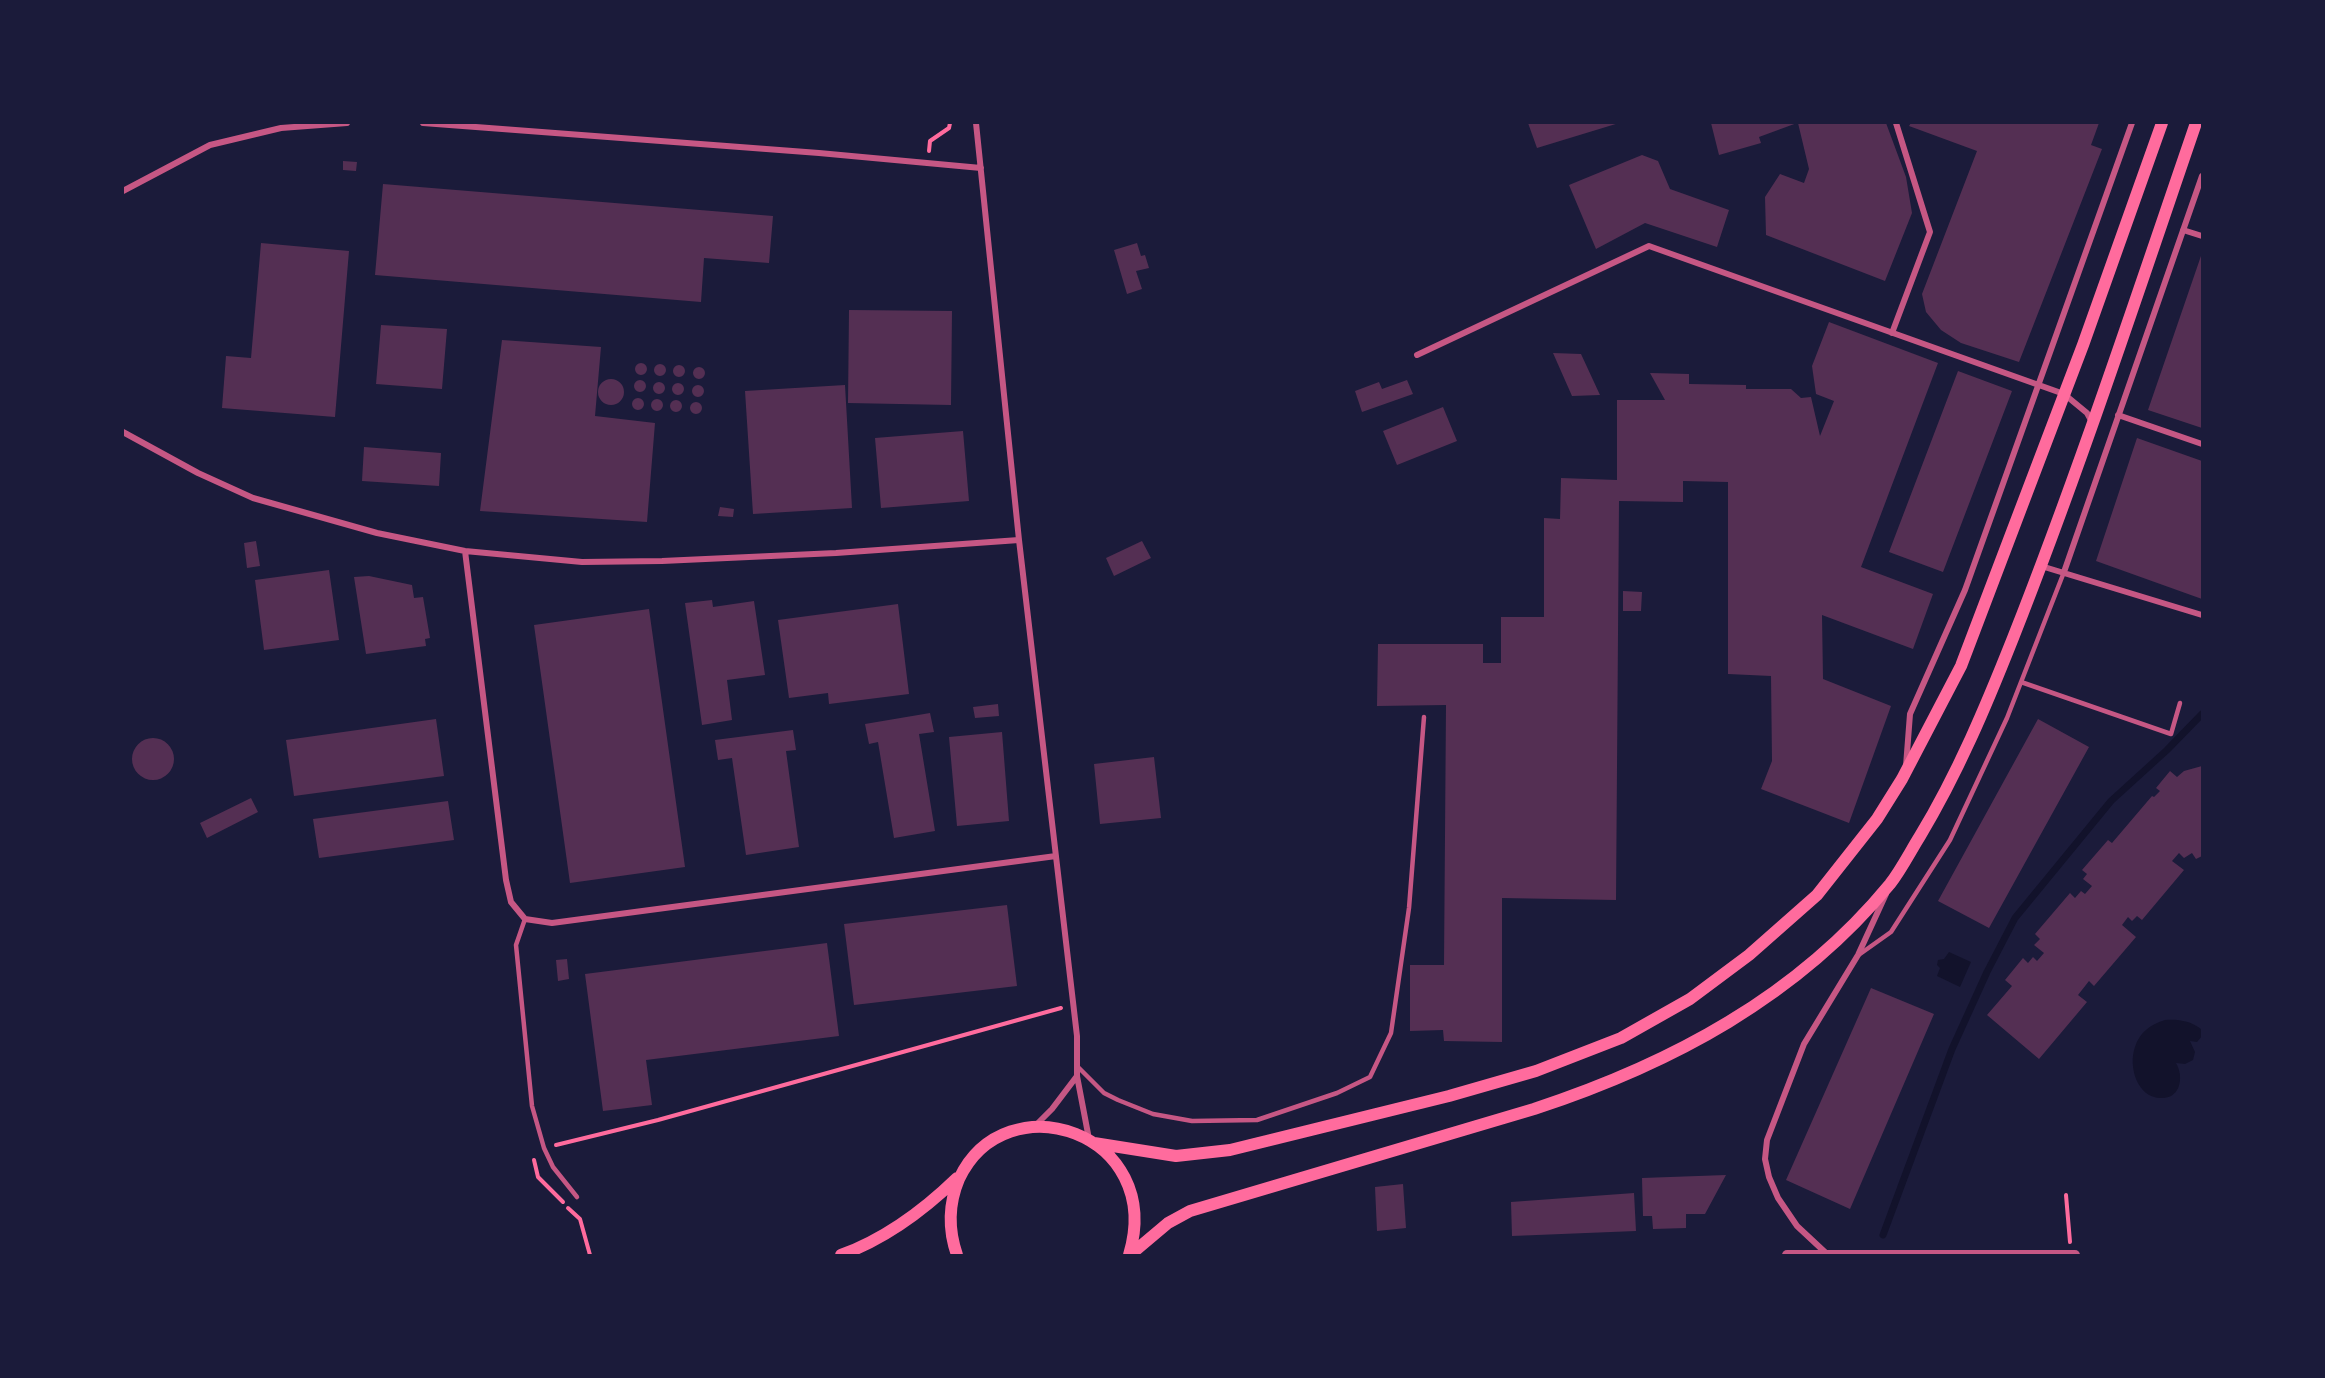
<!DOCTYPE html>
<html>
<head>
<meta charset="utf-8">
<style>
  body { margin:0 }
  #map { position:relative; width:2325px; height:1378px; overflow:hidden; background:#1b1b3a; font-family:"Noto Sans",sans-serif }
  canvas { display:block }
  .frame { position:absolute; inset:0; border:124px solid #1b1b3a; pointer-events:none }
</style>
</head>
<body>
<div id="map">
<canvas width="2325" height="1378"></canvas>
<div class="frame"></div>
</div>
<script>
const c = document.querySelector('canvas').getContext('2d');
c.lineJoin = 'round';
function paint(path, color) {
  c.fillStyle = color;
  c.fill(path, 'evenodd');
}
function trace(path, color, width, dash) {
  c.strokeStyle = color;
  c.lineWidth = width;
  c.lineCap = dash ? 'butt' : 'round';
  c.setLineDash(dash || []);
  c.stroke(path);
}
paint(new Path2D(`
  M1949 952 1971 962 1960 987 1937 976 1940 968 1937 965 1938 960 1944 959Z
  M2165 1020C2178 1019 2191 1021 2201 1029L2202 1036 2197 1042 2190 1041 2195 1052 2193 1060 2185 1064 2176 1063C2184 1076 2181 1099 2161 1098 2137 1098 2128 1066 2135 1047 2139 1033 2151 1024 2165 1020Z`), '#12122b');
trace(new Path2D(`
  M1883 1235 1952 1049 1987 972 2015 918 2111 801 2167 750 2202 714`), '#12122b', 7);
paint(new Path2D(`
  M1528 123H1619L1537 148Z
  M1711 123H1797L1759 137 1761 143 1719 155Z
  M1798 123H1886L1906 177 1912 213 1885 281 1766 235 1765 197 1780 174 1804 183 1809 169Z
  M1911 123H2099L2091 145 2102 149 2019 362 1961 343 1941 330 1926 312 1922 294 1977 151 1909 126Z
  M1642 155 1658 161 1670 189 1729 210 1717 247 1645 223 1596 249 1569 185Z
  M343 161 357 162 356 171 343 170Z
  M383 184 773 216 769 263 704 258 701 302 375 275Z
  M261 243 349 251 335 417 222 408 226 356 251 358Z
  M1137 243 1141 256 1145 255 1149 268 1136 271 1142 289 1127 294 1114 250Z
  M2202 253V428L2148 410Z
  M849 310 952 311 951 405 848 403Z
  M1829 322 1938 363 1861 567 1933 594 1913 649 1822 615 1823 679 1891 706 1849 823 1761 789 1772 761 1771 676 1728 674V482L1683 481V502L1619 501 1616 900 1502 898V1042L1444 1041 1443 1030 1410 1031V965H1444L1446 705 1377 706 1378 644H1483V663H1501V617H1544V518L1560 519 1561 478 1617 480V400H1665L1650 373 1689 374V384L1746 385V389H1791L1801 398 1811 397 1820 436 1834 401 1816 394 1812 366Z
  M381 325 447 329 442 389 376 384Z
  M502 340 601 347 595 416 655 423 647 522 480 511Z
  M1553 353 1581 354 1600 395 1572 396Z
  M635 369a6 6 0 1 1 12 0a6 6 0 1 1-12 0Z
  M654 370a6 6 0 1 1 12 0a6 6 0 1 1-12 0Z
  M673 371a6 6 0 1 1 12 0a6 6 0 1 1-12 0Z
  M693 373a6 6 0 1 1 12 0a6 6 0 1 1-12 0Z
  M1958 371 2012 391 1943 572 1889 552Z
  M598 392a13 13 0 1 1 26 0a13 13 0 1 1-26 0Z
  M1407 380 1413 394 1362 412 1355 391 1379 382 1382 389Z
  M634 386a6 6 0 1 1 12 0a6 6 0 1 1-12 0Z
  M653 388a6 6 0 1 1 12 0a6 6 0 1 1-12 0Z
  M672 389a6 6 0 1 1 12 0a6 6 0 1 1-12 0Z
  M845 385 852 508 753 514 745 391Z
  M692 391a6 6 0 1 1 12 0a6 6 0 1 1-12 0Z
  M632 404a6 6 0 1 1 12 0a6 6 0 1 1-12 0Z
  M651 405a6 6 0 1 1 12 0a6 6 0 1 1-12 0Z
  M670 406a6 6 0 1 1 12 0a6 6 0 1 1-12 0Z
  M690 408a6 6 0 1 1 12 0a6 6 0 1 1-12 0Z
  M1443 407 1457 441 1397 465 1383 431Z
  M963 431 969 501 881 508 875 438Z
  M2137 438 2202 461V599L2096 561Z
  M364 447 441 453 439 486 362 481Z
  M720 507 734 509 733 517 718 516Z
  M256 541 260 566 247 568 244 543Z
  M1142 541 1151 558 1114 576 1106 558Z
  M329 570 339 640 264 650 255 580Z
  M369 576 412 585 414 598 423 597 430 638 425 639 426 646 366 654 354 577Z
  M1623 591 1642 592 1641 611H1623Z
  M712 600 713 607 754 601 765 675 727 680 732 720 702 725 685 603Z
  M898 604 909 694 829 704 828 693 789 698 778 620Z
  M649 609 685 867 570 883 534 625Z
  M998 704 999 716 975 718 973 707Z
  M930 713 934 732 919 734 935 831 894 838 878 742 869 744 865 724Z
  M436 719 444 776 294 796 286 740Z
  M2038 719 2089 747 1989 928 1938 901Z
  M793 730 796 750 786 751 799 847 746 855 732 758 718 760 715 740Z
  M1002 732 1009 821 957 826 949 737Z
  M132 759a21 21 0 1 1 42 0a21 21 0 1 1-42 0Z
  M1154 757 1161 818 1100 824 1094 764Z
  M2202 766V856L2196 859 2192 853 2184 858 2179 853 2172 861 2184 870 2142 920 2137 916 2132 921 2128 917 2122 925 2136 937 2094 986 2089 981 2078 995 2087 1002 2039 1059 1987 1015 2012 986 2005 980 2023 958 2028 963 2033 957 2037 961 2044 953 2034 945 2040 939 2035 934 2070 893 2075 898 2081 891 2085 894 2092 886 2083 879 2087 874 2082 870 2108 840 2112 843 2152 796 2154 797 2160 791 2156 788 2170 771 2177 777 2184 771Z
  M251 798 258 812 207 838 200 823Z
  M448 801 454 840 319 858 313 819Z
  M1007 905 1017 986 854 1005 844 924Z
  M827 943 839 1036 646 1060 652 1105 603 1111 585 974Z
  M567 959 569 979 558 981 556 960Z
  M1871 988 1934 1014 1850 1209 1786 1180Z
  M1726 1175 1705 1214H1686V1228L1653 1229 1652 1216H1643L1642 1178Z
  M1403 1184 1406 1228 1377 1231 1375 1187Z
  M1634 1193 1636 1231 1512 1236 1511 1202Z`), '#542f53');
trace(new Path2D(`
  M929 151 930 141 949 128 950 123
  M556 1145 658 1120 1061 1008
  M534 1160 538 1177 563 1202
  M2066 1195 2070 1242
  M568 1208 580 1219 590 1255`), '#ff6b9d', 4);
trace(new Path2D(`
  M2021 682 2171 734 2180 703
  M525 919 516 945 532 1106 544 1148 553 1167 577 1197
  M1860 954 1891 932 1950 840 2007 718 2064 572
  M1079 1068 1104 1093 1118 1100 1153 1114 1192 1121 1257 1120 1337 1093 1370 1077 1391 1033 1409 908 1424 717`), '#c65784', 4.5);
trace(new Path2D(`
  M423 123 819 153 981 168
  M976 123 1019 540 1077 1036V1076L1089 1139
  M123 191 210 145 281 128 347 123
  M2183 230 2202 236
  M1892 333 1930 232 1896 123
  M1417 355 1649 246 2064 394 2087 413 2092 422
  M2118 415 2202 444
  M123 432 198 473 253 498 377 533 465 551 582 562 662 561 836 553 1019 540
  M465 551 506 880 511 902 525 919 552 923 1056 856
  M2041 566 2202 615
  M2064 572 2202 176
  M1906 766 1910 714 1965 590 2132 123
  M1035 1126 1052 1109 1077 1076
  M1827 1254 1797 1226 1778 1198 1769 1177 1765 1159 1767 1140 1804 1044 1858 955 1886 894`), '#c65784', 6);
trace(new Path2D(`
  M1787 1255H2075`), '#c65784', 10);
trace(new Path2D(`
  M1094 1143 1176 1156 1230 1150 1449 1096 1536 1071 1621 1038 1690 999 1749 955 1817 895 1877 819 1902 779 1961 666 2083 345 2162 123
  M841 1255C885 1239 924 1210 957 1178
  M957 1255C948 1229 948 1205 959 1179 1006 1079 1166 1133 1129 1255
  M1130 1255 1168 1223 1190 1211 1534 1109C1671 1064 1797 997 1890 884 1901 870 1910 852 1920 836 1958 773 1986 706 2013 638 2080 468 2137 295 2196 123`), '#ff6b9d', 12);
</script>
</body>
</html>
